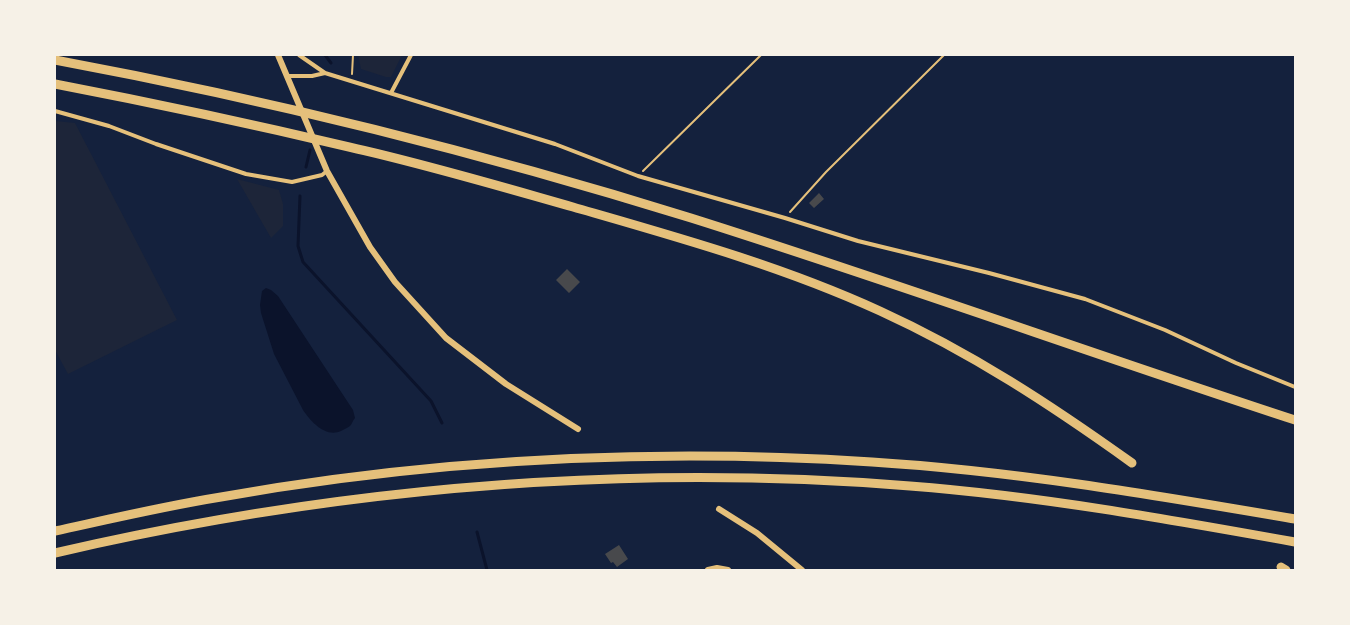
<!DOCTYPE html>
<html>
<head>
<meta charset="utf-8">
<style>
  body { margin:0 }
  #map { position:relative; width:1350px; height:625px; overflow:hidden; background:#14213d; font-family:"Fira Sans",sans-serif }
  canvas { display:block }
  .frame { position:absolute; inset:0; border:56px solid #f6f1e7; pointer-events:none }
</style>
</head>
<body>
<div id="map">
<canvas width="1350" height="625"></canvas>
<div class="frame"></div>
</div>
<script>
const c = document.querySelector('canvas').getContext('2d');
c.lineJoin = 'round';
function paint(path, color) {
  c.fillStyle = color;
  c.fill(path, 'evenodd');
}
function trace(path, color, width, dash) {
  c.strokeStyle = color;
  c.lineWidth = width;
  c.lineCap = dash ? 'butt' : 'round';
  c.setLineDash(dash || []);
  c.stroke(path);
}
paint(new Path2D(`
  M358 55H402L391 77H386L361 69Z
  M55 121 75 123 177 320 68 374 55 350Z
  M237 179 279 190 283 204V226L271 238Z`), '#1d2539');
paint(new Path2D(`
  M266 288 271 290 278 296 353 410 355 418C353 420 352 424 350 426 348 428 344 429 341 431 326 438 311 422 303 410L274 354 261 313 260 305 262 291Z`), '#0b132b');
trace(new Path2D(`
  M325 55 331 63
  M306 167 310 150
  M300 196 298 246 303 262 431 401 442 423
  M477 532 487 570`), '#0b132b', 3);
paint(new Path2D(`
  M819 193 824 199 814 208 809 203Z
  M567 269 580 282 569 293 556 280Z
  M619 545 628 559 617 567 613 562 611 563 605 554Z`), '#48494c');
trace(new Path2D(`
  M352 74 353 55
  M643 171 761 55
  M790 212 826 172 944 55`), '#e5c07b', 2);
trace(new Path2D(`
  M299 55 325 73 555 144 638 176 785 218 858 241 989 273 1085 299 1165 330 1236 363 1295 387
  M287 76H312L325 73
  M391 93 411 55
  M55 111 109 126 156 144 246 174 292 182 322 175 327 171`), '#e5c07b', 4);
trace(new Path2D(`
  M278 55 327 171 370 247 395 282 446 338 506 384 578 429
  M719 509 757 533 802 570
  M708 570 717 568 728 570`), '#e5c07b', 6);
trace(new Path2D(`
  M55 60C270 100 482 153 691 218 894 282 1093 354 1295 420
  M55 84C154 103 252 124 349 147 425 164 499 186 573 207 677 237 782 266 880 311 972 353 1051 405 1132 463
  M55 531C110 519 165 506 221 497 435 459 655 448 872 462 1015 471 1154 495 1295 519
  M55 553C336 488 622 463 910 486 1039 496 1167 519 1295 542
  M1281 567 1286 570`), '#e5c07b', 9);
</script>
</body>
</html>
